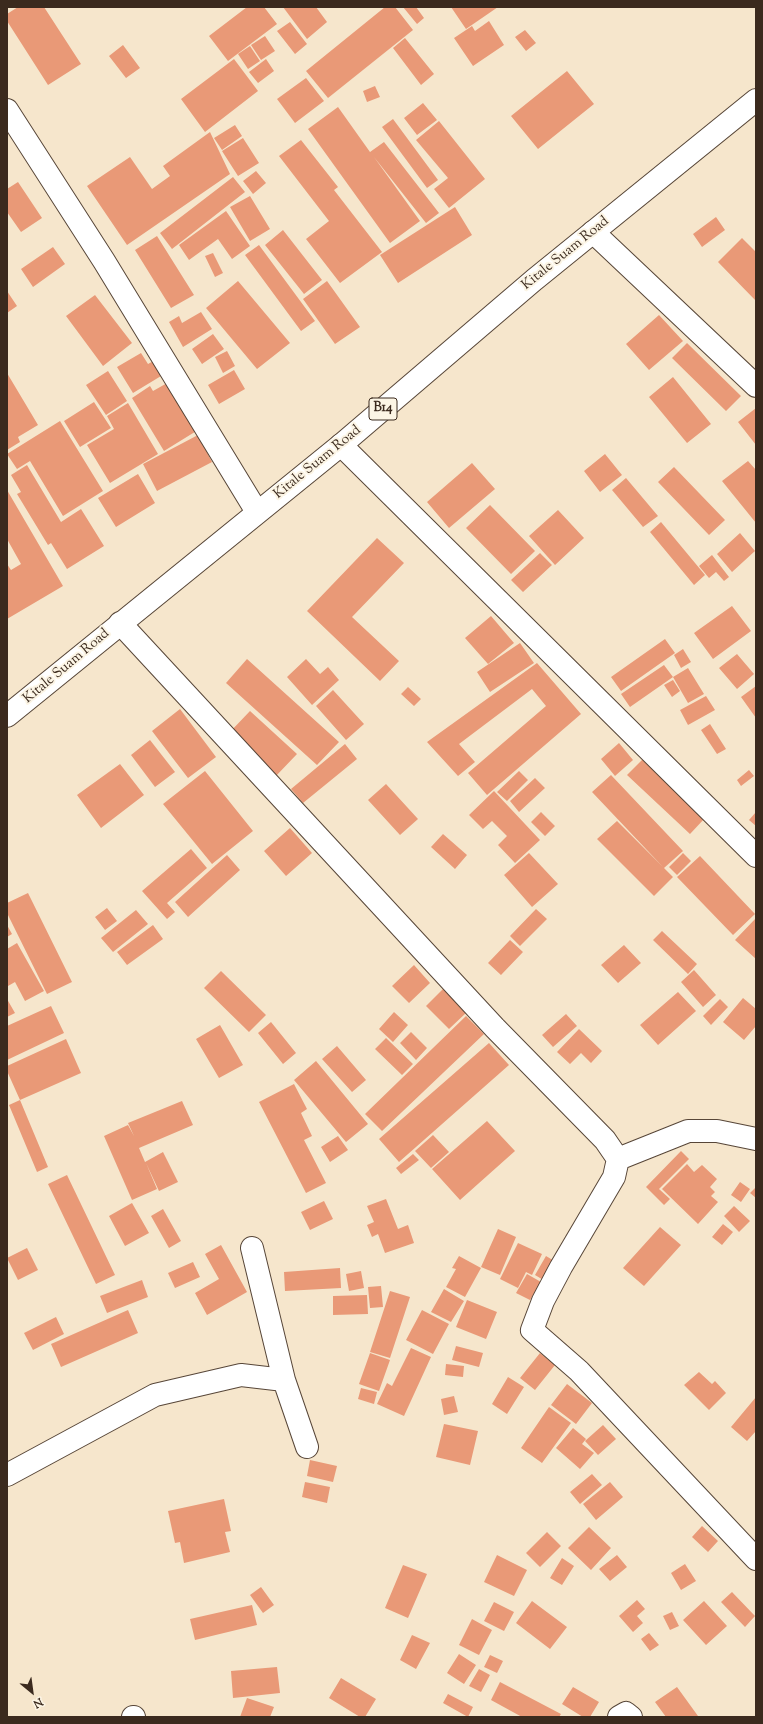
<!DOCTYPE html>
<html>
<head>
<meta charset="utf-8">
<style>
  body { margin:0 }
  #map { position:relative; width:763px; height:1724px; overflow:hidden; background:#f6e6cc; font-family:"Sorts Mill Goudy",serif }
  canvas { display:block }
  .frame { position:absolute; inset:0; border:8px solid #3b2a1e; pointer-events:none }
  .north { position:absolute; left:12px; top:1672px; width:40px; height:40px; -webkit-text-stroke:3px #fcf5e5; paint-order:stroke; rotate:151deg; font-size:11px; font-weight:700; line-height:16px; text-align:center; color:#3b2a1e }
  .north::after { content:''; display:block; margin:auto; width:14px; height:18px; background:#3b2a1e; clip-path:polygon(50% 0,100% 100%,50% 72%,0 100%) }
</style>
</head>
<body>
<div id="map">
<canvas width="763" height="1724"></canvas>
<div class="frame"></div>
<div class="north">N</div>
</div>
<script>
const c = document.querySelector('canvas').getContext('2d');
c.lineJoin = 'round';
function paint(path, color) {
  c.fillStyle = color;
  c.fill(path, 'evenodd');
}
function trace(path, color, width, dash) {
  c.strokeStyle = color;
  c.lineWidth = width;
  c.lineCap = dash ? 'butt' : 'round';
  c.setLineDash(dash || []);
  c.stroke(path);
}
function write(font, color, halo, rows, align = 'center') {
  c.font = font + ' "Sorts Mill Goudy",serif';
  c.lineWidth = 4;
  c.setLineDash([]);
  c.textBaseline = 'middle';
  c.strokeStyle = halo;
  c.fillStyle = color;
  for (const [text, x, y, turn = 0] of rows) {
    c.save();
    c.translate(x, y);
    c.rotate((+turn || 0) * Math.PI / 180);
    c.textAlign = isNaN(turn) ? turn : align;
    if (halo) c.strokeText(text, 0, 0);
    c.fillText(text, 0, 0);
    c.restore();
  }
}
paint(new Path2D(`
  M18 7H44L81 64 48 85 7 21V14Z
  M247 7H264L277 24 228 61 209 36Z
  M283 7H316L327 22 307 39Z
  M385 7H395L413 30 328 98 306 71Z
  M403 7H416L424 18 417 24Z
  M451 7H498L466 29Z
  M489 21 504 45 473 66 454 38 472 26 475 31Z
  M290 22 307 44 295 54 277 31Z
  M525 30 536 43 526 51 515 37Z
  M265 36 275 51 261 60 251 45Z
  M405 38 434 74 421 85 393 48Z
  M123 45 140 68 126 78 109 56Z
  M250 46 260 61 248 69 238 54Z
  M234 59 258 91 205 132 181 99Z
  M266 59 274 71 258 83 249 72Z
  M567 71 594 104 538 149 511 116Z
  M306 78 324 101 295 123 277 99Z
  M375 86 380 97 367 102 363 91Z
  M423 103 437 120 417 135 404 118Z
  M338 107 370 152 384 142 439 213 426 223 374 157 420 221 390 243 308 129Z
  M393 119 438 180 427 188 382 127Z
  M439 121 485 179 449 208 434 189 448 178 416 140Z
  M235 125 242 136 222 150 214 138Z
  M210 132 230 174 127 245 87 186 130 157 152 189 170 176 163 166Z
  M243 138 259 163 238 176 222 151Z
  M301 140 338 187 334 190 382 252 340 283 306 239 329 221 279 156Z
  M256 171 266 183 253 194 243 181Z
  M233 177 245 192 172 249 160 233Z
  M18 182 42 218 21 232 7 212V189Z
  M250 196 270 229 250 241 230 207Z
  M455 207 472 235 398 283 380 255Z
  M226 211 250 246 232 259 218 239 189 260 179 245Z
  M716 217 725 230 702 247 693 234Z
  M283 230 322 280 304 294 265 245Z
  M157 236 194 295 171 308 135 250Z
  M742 238 756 252V301L718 262Z
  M259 245 315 321 301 331 245 255Z
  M53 247 65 264 33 287 21 269Z
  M213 253 223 273 215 277 205 256Z
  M238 281 290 343 257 369 206 308Z
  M327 281 360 327 335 344 303 299Z
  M7 291 17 306 7 313Z
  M95 295 132 343 103 366 66 316Z
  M201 312 212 329 183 347 169 322 179 316 182 323Z
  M659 315 683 341 649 370 626 344Z
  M213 334 224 349 202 364 192 349Z
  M687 343 741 396 726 411 672 358Z
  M227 351 235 366 223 373 215 357Z
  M141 353 148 364 157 359 166 373 133 393 117 367Z
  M234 370 245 389 219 404 208 385Z
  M108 371 127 401 106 415 86 385Z
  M7 373 38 425 18 437 20 442 7 450Z
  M673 377 711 424 687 443 649 397Z
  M169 382 198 430 164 451 132 398 150 386 153 391Z
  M94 402 111 428 80 447 64 421Z
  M128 403 158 454 110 483 87 445 114 429 107 416Z
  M756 408V445L738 422Z
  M60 421 103 491 63 516 30 461 17 469 7 454Z
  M198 435 212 462 157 491 143 464Z
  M605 454 622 475 600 492 584 471Z
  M748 461 756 470V523L722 481Z
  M472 463 495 489 449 528 427 502Z
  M27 465 61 522 81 509 104 546 67 569 51 543 48 545 17 494 21 492 11 475Z
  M674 467 725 520 709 535 658 482Z
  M138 474 155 503 116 527 98 498Z
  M626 478 658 516 643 527 612 490Z
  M7 490 63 586 7 619V564L11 570 21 564 7 539Z
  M490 505 535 551 511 574 466 528Z
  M558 510 584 538 555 565 529 536Z
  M661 522 705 575 694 585 650 532Z
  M740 533 755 551 732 572 717 554Z
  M377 538 404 563 352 617 399 661 380 681 307 611Z
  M540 553 552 565 523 592 511 580Z
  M712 555 729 577 724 581 716 572 709 578 699 566Z
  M732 606 751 631 713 659 694 633Z
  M491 616 514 643 488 664 465 638Z
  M665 639 675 653 621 691 611 677Z
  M520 643 534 663 490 692 477 672Z
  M683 649 691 662 681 668 674 655Z
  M737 654 754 674 737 689 719 668Z
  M247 659 339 742 317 765 226 683Z
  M306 659 320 674 328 667 339 680 312 705 287 677Z
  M537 663 581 714 487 795 468 773 546 706 532 689 459 744 475 762 458 776 427 742Z
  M664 665 673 677 630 707 621 694Z
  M688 668 704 694 688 703 673 677Z
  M673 680 680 691 672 697 664 685Z
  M756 686V718L741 697Z
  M408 687 421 699 414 706 401 694Z
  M333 690 364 724 346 740 316 706Z
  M706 696 715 710 688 725 680 710Z
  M180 709 216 757 188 778 152 731Z
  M250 711 297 754 275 777 229 733Z
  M710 724 726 749 717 754 701 730Z
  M150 740 175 772 155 787 131 755Z
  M619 743 633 760 615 776 601 759Z
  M345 744 357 759 303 803 291 789Z
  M643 759 705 818 690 834 627 775Z
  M120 764 144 795 101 828 77 795Z
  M749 770 754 776 741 786 737 780Z
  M205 771 253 831 212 864 163 804Z
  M519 771 528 780 507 801 497 792Z
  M611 775 683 851 664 868 673 877 654 896 597 839 617 821 663 867 592 792Z
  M535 778 545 788 519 812 510 801Z
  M386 784 418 819 400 835 368 800Z
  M494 791 540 840 515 863 498 845 507 836 492 821 483 829 469 815Z
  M541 812 555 826 545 836 531 822Z
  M756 812V826L749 820Z
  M290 828 312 853 286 876 264 851Z
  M443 834 467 855 455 869 431 847Z
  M191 849 207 868 167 903 175 912 167 919 142 891Z
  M529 853 558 884 532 907 504 875Z
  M683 853 691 861 677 875 669 867Z
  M227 855 240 870 188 917 175 902Z
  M700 856 755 914 733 935 677 877Z
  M28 893 72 982 47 994 7 913V903Z
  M107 908 117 921 105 930 95 917Z
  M536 909 547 919 520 946 510 936Z
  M136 910 148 924 113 952 101 938Z
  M756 918V959L735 940Z
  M7 925 12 934 7 937Z
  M153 925 163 939 127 965 117 952Z
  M662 931 697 964 688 974 653 940Z
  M510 940 523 952 501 975 488 963Z
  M17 943 44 991 25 1001 15 982 8 986 7 983V949Z
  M624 945 641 963 618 983 601 965Z
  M414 965 430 983 409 1003 392 986Z
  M694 970 716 995 703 1007 681 982Z
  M221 971 266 1015 249 1032 204 988Z
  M444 988 467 1012 449 1029 426 1006Z
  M678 992 696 1011 658 1045 640 1025Z
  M743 998 756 1009V1026L744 1040 723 1022Z
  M7 999 15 1013 7 1017Z
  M720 999 728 1007 711 1025 703 1016Z
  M51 1006 64 1033 7 1060V1026Z
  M394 1012 408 1025 393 1042 379 1029Z
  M566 1014 577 1026 553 1047 542 1035Z
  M466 1016 484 1034 382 1131 365 1114Z
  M271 1022 296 1053 283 1064 258 1033Z
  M220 1025 243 1065 219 1078 196 1039Z
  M579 1029 602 1051 591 1063 581 1053 570 1064 557 1052Z
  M411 1032 427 1048 416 1060 400 1043Z
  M386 1038 413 1064 402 1075 375 1049Z
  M66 1039 81 1073 20 1100 7 1071V1066Z
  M489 1043 509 1065 399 1162 379 1139Z
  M337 1046 366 1080 352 1092 322 1059Z
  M316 1061 368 1124 346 1142 294 1080Z
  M294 1084 307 1109 301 1113 312 1136 304 1140 326 1183 306 1193 259 1102Z
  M20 1100 48 1167 37 1172 9 1105Z
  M182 1101 193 1125 139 1148 145 1162 163 1152 178 1182 159 1191 146 1163 157 1189 132 1200 104 1136 128 1125 134 1136 128 1123Z
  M487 1121 515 1151 460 1200 432 1169Z
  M433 1135 449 1152 431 1168 415 1151Z
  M338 1136 348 1150 330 1162 321 1147Z
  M681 1151 689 1159 659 1189 670 1199 664 1205 646 1187Z
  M413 1154 419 1160 401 1174 396 1168Z
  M687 1164 694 1172 702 1165 717 1179 710 1187 715 1192 711 1196 718 1202 698 1224 662 1189Z
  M67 1175 115 1275 96 1284 48 1184Z
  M740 1182 750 1189 741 1202 731 1195Z
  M756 1187V1198L750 1193Z
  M386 1199 398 1229 408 1225 414 1243 385 1253 378 1234 372 1237 367 1225 374 1222 367 1206Z
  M324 1201 333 1219 310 1230 301 1212Z
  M132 1203 149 1233 125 1246 109 1216Z
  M734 1206 750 1221 739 1232 724 1216Z
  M163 1209 181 1241 169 1248 151 1216Z
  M723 1224 733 1232 722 1245 712 1237Z
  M660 1227 681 1245 644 1286 623 1268Z
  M498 1229 516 1237 500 1275 481 1267Z
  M518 1243 542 1254 532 1275 526 1272 518 1288 500 1279Z
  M221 1245 247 1292 207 1315 195 1293 219 1279 205 1254Z
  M27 1248 38 1270 18 1280 7 1258Z
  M459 1256 481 1268 465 1297 446 1287 456 1269 452 1268Z
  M546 1256 556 1262 545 1281 535 1275Z
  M193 1262 200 1277 175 1288 168 1273Z
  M340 1268 341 1288 285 1291 284 1272Z
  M361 1271 364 1288 349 1291 346 1274Z
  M527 1274 541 1282 530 1300 516 1293Z
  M142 1280 148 1297 107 1313 100 1296Z
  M381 1286 383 1307 370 1308 368 1287Z
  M444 1289 464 1301 451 1322 431 1312Z
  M390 1291 410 1297 390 1358 370 1352Z
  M367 1295 368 1314 333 1315V1296Z
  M467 1300 497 1312 486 1339 456 1327Z
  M128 1310 138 1333 61 1367 51 1344Z
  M422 1310 449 1324 433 1354 406 1340Z
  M56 1317 64 1334 33 1350 24 1333Z
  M456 1346 483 1353 479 1367 452 1360Z
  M411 1348 431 1357 404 1416 377 1404 387 1383 392 1386Z
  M370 1353 390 1360 379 1391 359 1384Z
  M540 1353 555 1365 535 1390 520 1378Z
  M446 1364 464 1366 463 1377 445 1375Z
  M699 1372 712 1384 715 1381 726 1393 709 1410 684 1385Z
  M508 1377 524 1387 507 1414 492 1404Z
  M567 1384 592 1403 576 1424 551 1405Z
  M361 1388 377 1392 374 1404 358 1399Z
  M454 1396 458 1412 444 1415 441 1399Z
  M756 1397V1431L747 1441 731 1427Z
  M549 1407 571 1423 542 1463 521 1448Z
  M444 1424 478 1431 470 1465 436 1457Z
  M603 1425 616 1439 598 1455 585 1441Z
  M573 1428 586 1439 582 1444 594 1453 580 1469 556 1448Z
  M310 1460 337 1466 333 1482 307 1476Z
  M592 1474 602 1485 580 1504 570 1492Z
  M305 1482 330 1487 327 1503 302 1497Z
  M610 1482 623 1497 596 1520 583 1504Z
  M224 1499 231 1531 225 1532 230 1552 184 1563 180 1542 175 1543 168 1511Z
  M702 1526 718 1541 708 1552 692 1537Z
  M589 1527 611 1548 591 1570 568 1548Z
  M547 1532 561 1546 540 1567 526 1553Z
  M497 1555 527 1570 514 1596 484 1582Z
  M617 1555 627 1567 610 1581 599 1569Z
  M562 1558 574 1566 562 1585 550 1578Z
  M685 1564 696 1581 681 1590 671 1573Z
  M403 1565 427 1574 408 1618 385 1608Z
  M261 1587 274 1605 263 1613 250 1595Z
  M732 1592 755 1616 745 1627 721 1602Z
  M637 1600 645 1609 637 1616 643 1623 633 1632 619 1616Z
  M532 1601 567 1627 550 1649 516 1623Z
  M704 1601 727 1626 706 1645 683 1620Z
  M494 1602 514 1612 504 1631 484 1621Z
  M252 1605 257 1625 195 1640 190 1619Z
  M672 1612 679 1626 670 1630 663 1616Z
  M472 1619 492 1630 479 1655 459 1645Z
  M649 1633 659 1645 650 1651 641 1639Z
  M412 1635 430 1643 416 1669 400 1660Z
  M459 1654 476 1665 464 1684 447 1673Z
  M490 1655 503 1661 497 1673 484 1667Z
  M277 1667 280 1693 233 1698 231 1671Z
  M479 1669 490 1675 481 1692 469 1686Z
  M341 1678 376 1699 365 1717H360L329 1698Z
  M500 1682 561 1714 559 1717H522L491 1700Z
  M573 1687 599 1702 590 1717H583L562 1704Z
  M677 1687 698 1716 697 1717H666L655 1702Z
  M448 1694 473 1707 468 1717 443 1703Z
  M247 1698 274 1707 270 1717H240Z`), '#e99977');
const street = new Path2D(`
  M7 110 104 261 257 512
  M593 232 756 386
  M341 445 756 856
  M120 623 495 1028 605 1140 618 1159 614 1177 561 1267 543 1301 532 1330 579 1371 756 1559
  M618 1159 688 1131H717L756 1139
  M252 1248 284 1380
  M7 1475 155 1395 241 1375 284 1380 307 1447
  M133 1717H134
  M619 1717 626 1713 631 1717`);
const highway = new Path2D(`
  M7 716 341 445 534 280 756 100`);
trace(street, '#574638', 24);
trace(highway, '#574638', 24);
trace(street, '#fff', 22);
trace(highway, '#fff', 22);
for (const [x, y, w] of [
  [383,409,28]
]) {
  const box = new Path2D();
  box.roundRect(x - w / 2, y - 11, w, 22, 3);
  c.fillStyle = '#fcf5e5';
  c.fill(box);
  trace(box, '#3b2a1e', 1);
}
write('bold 13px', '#3b2a1e', null, [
  ["B14",383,409]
]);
write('14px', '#3b2a1e', '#fcf5e5', [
  ["Kitale Suam Road",566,254,-39],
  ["Kitale Suam Road",318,463,-39],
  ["Kitale Suam Road",67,667,-40]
]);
</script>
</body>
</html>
